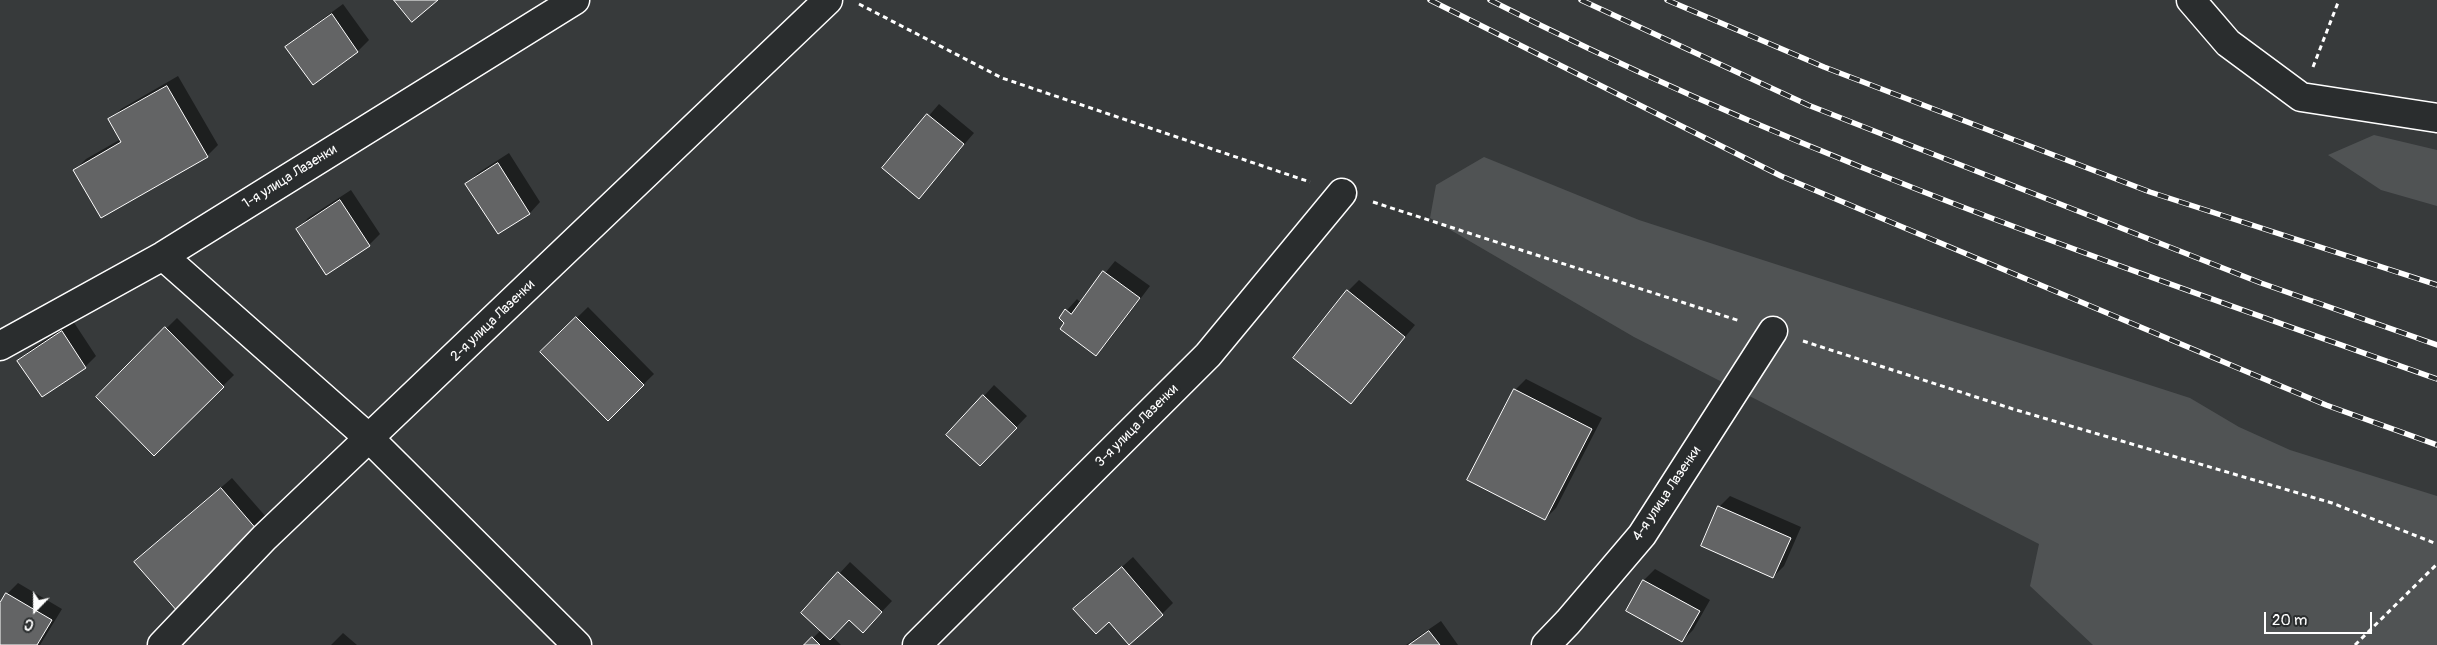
<!DOCTYPE html>
<html>
<head>
<meta charset="utf-8">
<style>
  body { margin:0 }
  #map { position:relative; width:2437px; height:645px; overflow:hidden; background:#373a3b; font-family:Pangolin,sans-serif }
  canvas { display:block }
  .north { position:absolute; left:10px; top:585px; width:50px; height:50px; -webkit-text-stroke:4px #2a2d2e; paint-order:stroke; rotate:202deg; font-size:14px; font-weight:700; line-height:20px; text-align:center; color:#fff }
  .north::after { content:''; display:block; margin:auto; width:18px; height:22px; background:#fff; clip-path:polygon(50% 0,100% 100%,50% 72%,0 100%) }
  .scale { position:absolute; left:2264px; top:612px; width:108px; height:22px; box-sizing:border-box; border:2px solid #fff; border-top:0; padding-left:6px; font-size:15px; line-height:18px; white-space:nowrap; color:#fff; -webkit-text-stroke:4px #2a2d2e; paint-order:stroke }
</style>
</head>
<body>
<div id="map">
<canvas width="2437" height="645"></canvas>
<div class="north">С</div>
<div class="scale">20 m</div>
</div>
<script>
const c = document.querySelector('canvas').getContext('2d');
c.lineJoin = 'round';
function paint(path, color) {
  c.fillStyle = color;
  c.fill(path, 'evenodd');
}
function trace(path, color, width, dash) {
  c.strokeStyle = color;
  c.lineWidth = width;
  c.lineCap = dash ? 'butt' : 'round';
  c.setLineDash(dash || []);
  c.stroke(path);
}
function write(font, color, halo, rows, align = 'center') {
  c.font = font + ' Pangolin,sans-serif';
  c.lineWidth = 4.5;
  c.setLineDash([]);
  c.textBaseline = 'middle';
  c.strokeStyle = halo;
  c.fillStyle = color;
  for (const [text, x, y, turn = 0] of rows) {
    c.save();
    c.translate(x, y);
    c.rotate((+turn || 0) * Math.PI / 180);
    c.textAlign = isNaN(turn) ? turn : align;
    if (halo) c.strokeText(text, 0, 0);
    c.fillText(text, 0, 0);
    c.restore();
  }
}
paint(new Path2D(`
  M2374 135 2437 150V206L2381 190 2328 155Z
  M1484 157 1639 220 2190 398 2239 427 2290 450 2437 496V645H2093L2030 586 2039 544 1634 337 1430 218 1436 185Z`), '#505354');
paint(new Path2D(`
  M343 4 369 40 358 51 313 83 287 47 298 37Z
  M178 76 218 145 207 156 75 170 86 159 121 139 110 120 121 109Z
  M939 104 974 133 919 197 884 168Z
  M509 153 540 202 530 213 498 233 467 184 478 173Z
  M351 190 380 234 369 245 298 229 308 218Z
  M1115 261 1150 286 1107 343 1096 354 1060 318 1077 299 1081 303Z
  M1359 280 1415 325 1351 402 1348 291Z
  M588 307 654 374 608 419 542 352Z
  M177 318 234 375 154 454 97 397Z
  M73 321 96 356 85 367 42 396 19 361 30 350Z
  M1526 379 1602 418 1556 508 1545 519 1515 390Z
  M994 385 1027 416 980 465 984 396Z
  M232 478 274 526 147 552Z
  M1730 496 1801 527 1784 566 1773 577 1719 507Z
  M1133 557 1173 603 1162 614 1110 620 1075 609Z
  M850 562 892 601 874 620 849 618 832 636 841 645H806L821 630 803 613Z
  M1655 569 1710 600 1693 630 1682 641 1627 610 1644 580Z
  M18 583 62 609 40 645H0V605L7 594Z
  M1441 621 1458 645H1406Z
  M343 633 357 645H331Z`), '#0007');
const building = new Path2D(`
  M394 0H438L412 22Z
  M332 14 358 52 313 85 285 47Z
  M167 86 208 157 101 218 73 170 121 142 108 119Z
  M927 114 964 144 919 199 882 168Z
  M498 163 530 214 498 234 465 184Z
  M340 200 370 246 326 275 296 229Z
  M1103 271 1140 298 1096 356 1060 329 1064 323 1059 318 1065 309 1071 314Z
  M1347 290 1405 337 1351 404 1293 358Z
  M576 317 644 385 608 421 540 352Z
  M165 327 224 387 154 456 96 397Z
  M62 331 86 368 42 397 17 361Z
  M1514 389 1592 429 1545 520 1467 480Z
  M983 395 1017 428 980 466 946 435Z
  M221 488 264 538 178 612 134 562Z
  M1718 506 1791 538 1773 578 1701 546Z
  M1122 567 1163 615 1129 645 1109 622 1096 634 1073 609Z
  M838 572 882 612 863 633 849 620 830 640 801 613Z
  M1643 580 1700 611 1682 642 1626 611Z
  M6 593 52 620 37 645H0V603Z
  M1429 631 1440 645H1409Z
  M812 637 820 645H804Z`);
paint(building, '#636465');
trace(building, '#fff', 1);
const street = new Path2D(`
  M2191 0 2228 43 2301 97 2437 118
  M163 256 370 439 577 645
  M0 346 163 256 575 0
  M162 645 264 538 828 0
  M917 645 1208 355 1342 193
  M1546 645 1568 622 1642 535 1773 331`);
trace(street, '#fff', 31);
trace(new Path2D(`
  M859 4 1002 78 1310 182
  M2313 67 2339 0
  M1373 202 1740 321
  M1803 341 2013 409 2332 503 2437 544
  M2355 645 2437 564`), '#fff', 3, [5, 4]);
trace(street, '#2a2d2e', 28);
const rail = new Path2D(`
  M1430 0 1781 176 2326 405 2437 445
  M1490 0C1794 155 2116 265 2437 379
  M1581 0 1808 105 2261 283 2437 345
  M1667 0 1824 67 2150 192 2437 285`);
trace(rail, '#fff', 5.5);
trace(rail, '#2a2d2e', 4, [11]);
write('14px', '#fff', '#2a2d2e', [
  ["1-я улица Лазенки",290,177,-32],
  ["2-я улица Лазенки",493,321,-44],
  ["3-я улица Лазенки",1137,426,-45],
  ["4-я улица Лазенки",1667,494,-56]
]);
</script>
</body>
</html>
